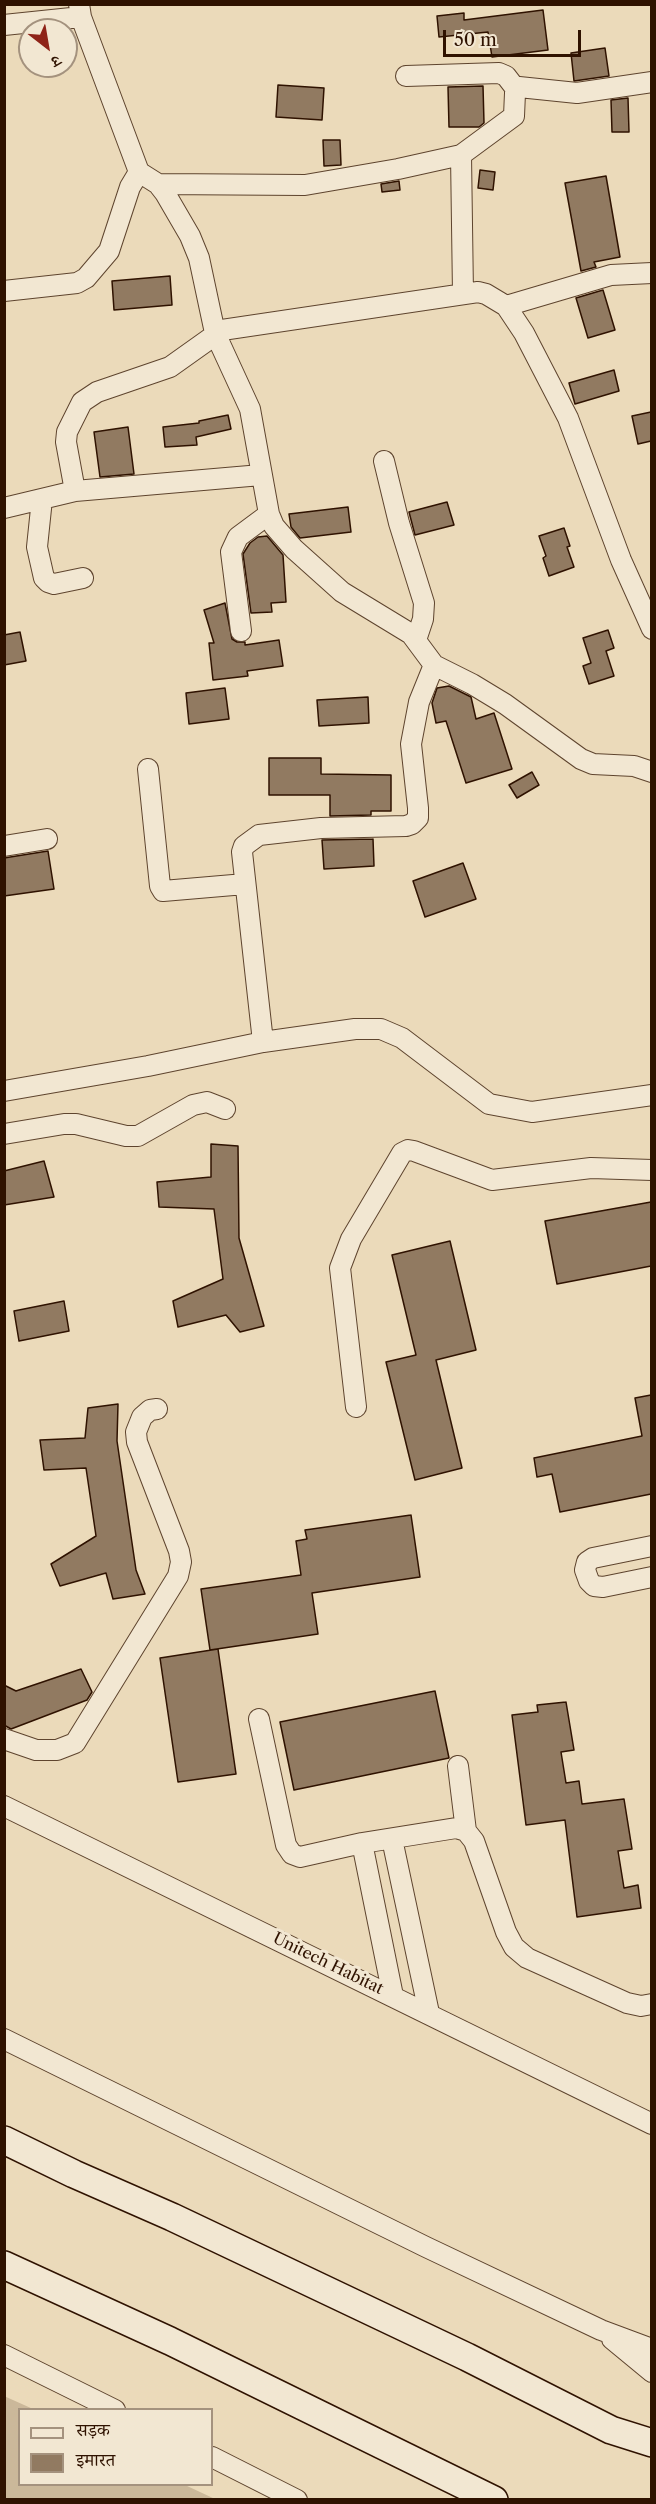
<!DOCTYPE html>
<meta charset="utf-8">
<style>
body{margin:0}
#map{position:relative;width:656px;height:2504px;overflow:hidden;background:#ebdaba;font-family:"Libre Caslon Text","Noto Serif Devanagari",serif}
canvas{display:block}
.frame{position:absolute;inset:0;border:6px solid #2f1200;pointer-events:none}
.legend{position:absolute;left:18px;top:2408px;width:195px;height:78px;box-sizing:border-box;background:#f2e7d2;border:2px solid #a4927e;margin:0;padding:8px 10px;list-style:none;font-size:18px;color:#2f1200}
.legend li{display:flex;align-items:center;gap:12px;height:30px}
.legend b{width:30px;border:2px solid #a4927e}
.north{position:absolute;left:18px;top:18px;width:60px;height:60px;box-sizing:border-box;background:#f2e7d2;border:2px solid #a4927e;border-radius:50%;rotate:149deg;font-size:16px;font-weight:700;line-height:24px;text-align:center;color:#2f1200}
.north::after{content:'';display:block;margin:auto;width:21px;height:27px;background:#8f2418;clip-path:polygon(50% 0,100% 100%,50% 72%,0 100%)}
.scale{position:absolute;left:443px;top:30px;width:138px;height:27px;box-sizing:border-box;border:3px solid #2f1200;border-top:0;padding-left:8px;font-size:18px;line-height:21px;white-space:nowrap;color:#2f1200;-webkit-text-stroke:4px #f2e7d2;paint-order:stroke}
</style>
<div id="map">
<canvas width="656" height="2504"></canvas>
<div class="frame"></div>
<ul class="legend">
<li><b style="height:8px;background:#f2e7d2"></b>सड़क</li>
<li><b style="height:16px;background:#917a61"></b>इमारत</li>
</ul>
<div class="north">उ</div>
<div class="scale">50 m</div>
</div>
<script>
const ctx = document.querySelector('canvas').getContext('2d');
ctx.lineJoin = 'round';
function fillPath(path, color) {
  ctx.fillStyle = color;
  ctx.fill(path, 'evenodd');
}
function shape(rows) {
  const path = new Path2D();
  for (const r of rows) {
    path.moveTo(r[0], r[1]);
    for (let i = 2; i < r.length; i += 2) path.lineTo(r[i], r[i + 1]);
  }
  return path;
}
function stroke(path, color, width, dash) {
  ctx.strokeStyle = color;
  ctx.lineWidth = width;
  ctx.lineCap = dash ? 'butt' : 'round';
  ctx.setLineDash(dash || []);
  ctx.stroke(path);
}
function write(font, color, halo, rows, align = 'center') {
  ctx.font = font + ' "Libre Caslon Text",serif';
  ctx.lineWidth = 6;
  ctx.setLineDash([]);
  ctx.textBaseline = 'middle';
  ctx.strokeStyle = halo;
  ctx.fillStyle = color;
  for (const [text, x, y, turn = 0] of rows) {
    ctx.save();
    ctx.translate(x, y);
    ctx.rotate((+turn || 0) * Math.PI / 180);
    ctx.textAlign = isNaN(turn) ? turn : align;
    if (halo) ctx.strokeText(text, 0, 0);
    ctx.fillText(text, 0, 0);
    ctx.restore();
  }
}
fillPath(shape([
 [4,2396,33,2409,20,2410,20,2484,185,2485,215,2499,5,2499]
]), '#cbb89a');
const building = shape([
 [543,10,548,50,492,57,488,32,439,37,437,16,464,13,464,20,543,10],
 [605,48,609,76,574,81,571,53,605,48],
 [278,85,324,88,322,120,276,117,278,85],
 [483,86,484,123,479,127,449,127,448,87,483,86],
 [628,98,629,132,612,132,611,100,628,98],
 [323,140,340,140,341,165,324,166,323,140],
 [480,170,495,172,493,190,478,188,480,170],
 [606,176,620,257,594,262,596,267,581,271,565,183,606,176],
 [399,181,400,190,382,192,381,184,399,181],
 [170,276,172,305,114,310,112,281,170,276],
 [603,290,615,330,588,338,576,298,603,290],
 [614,370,619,391,575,404,569,383,614,370],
 [651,412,651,441,638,444,632,416,651,412],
 [228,415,231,429,196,437,197,445,165,447,163,427,199,423,199,421,228,415],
 [128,427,134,474,100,477,94,432,128,427],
 [447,502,454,525,415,535,409,512,447,502],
 [348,507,351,532,300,538,291,527,289,514,348,507],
 [564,528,570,546,567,547,574,567,549,576,543,558,546,556,539,536,564,528],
 [267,536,283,555,286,602,271,603,272,612,251,613,243,554,250,543,258,537,267,536],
 [225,603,232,639,237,642,245,642,245,645,279,640,283,666,247,671,248,676,213,680,209,643,214,643,204,610,225,603],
 [608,630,614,648,606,651,614,676,589,684,583,666,591,663,583,638,608,630],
 [20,632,26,661,4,665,4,635,20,632],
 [449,686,471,697,476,719,494,713,512,769,466,783,446,721,436,723,432,703,437,688,449,686],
 [225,688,229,719,189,724,186,693,225,688],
 [368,697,369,723,319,726,317,700,368,697],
 [269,758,321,758,321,774,391,775,391,811,371,811,371,815,330,816,330,795,269,795,269,758],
 [532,772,539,785,517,798,509,785,532,772],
 [373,839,374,866,324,869,322,840,373,839],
 [48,851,54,889,4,896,4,858,48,851],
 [463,863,476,899,425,917,413,881,463,863],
 [211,1144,238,1146,239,1238,264,1326,240,1332,226,1315,178,1327,173,1301,223,1279,214,1209,159,1207,157,1182,211,1177,211,1144],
 [44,1161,54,1197,4,1205,4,1171,44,1161],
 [651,1202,651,1266,557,1284,545,1221,651,1202],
 [450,1241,476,1350,436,1360,462,1468,415,1480,386,1362,416,1355,392,1255,450,1241],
 [64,1301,69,1331,19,1341,14,1311,64,1301],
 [651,1395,651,1494,560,1512,552,1474,537,1477,534,1458,642,1436,635,1398,651,1395],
 [118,1404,117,1441,136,1570,145,1594,113,1599,106,1573,60,1586,51,1564,96,1536,86,1468,44,1470,40,1440,85,1438,88,1408,118,1404],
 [411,1515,420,1577,312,1593,318,1634,210,1650,201,1589,301,1575,296,1541,307,1539,305,1530,411,1515],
 [218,1649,236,1774,178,1782,160,1658,218,1649],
 [81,1669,92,1692,87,1700,11,1729,4,1725,4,1685,16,1691,81,1669],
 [435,1691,449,1758,294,1790,280,1722,435,1691],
 [566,1702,574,1750,561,1752,566,1783,579,1781,582,1804,624,1799,632,1849,618,1851,624,1888,638,1885,641,1908,577,1917,565,1820,526,1825,512,1715,538,1712,537,1705,566,1702]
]);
fillPath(building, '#917a61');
stroke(building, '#2f1200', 1.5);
const street = shape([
 [79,4,81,17,139,172,158,184,165,193,190,236,199,258,215,333,250,409,269,514,274,526,294,549,342,592,411,634,434,665,472,684,505,704,581,759,593,764,634,766,652,772],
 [4,25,81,17],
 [406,76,499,73,506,76,516,89],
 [461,155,463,294],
 [158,184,305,185,398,169,461,155,514,116,515,93,519,87,577,93,652,82],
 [4,291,77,283,86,278,109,251,130,187,139,172],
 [506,306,611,275,652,273],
 [384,461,399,523,424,603,423,619,416,640],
 [75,491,66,442,67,432,82,402,97,392,170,367,222,330,478,292,486,294,506,306,524,333,568,418,621,560,652,629],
 [42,499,37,547,44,578,48,582,54,584,83,578],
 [4,508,75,491,261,475],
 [241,631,231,552,238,537,269,514],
 [148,769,160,886,163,891,245,884],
 [4,846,47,839],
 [263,1042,242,852,244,846,259,835,321,828,406,826,412,824,418,818,418,808,411,744,419,702,434,665],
 [4,1091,148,1066,263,1042,355,1029,381,1029,402,1038,489,1104,532,1112,652,1095],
 [4,1134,64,1124,76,1124,126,1136,138,1136,193,1105,207,1102,225,1109],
 [356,1407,340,1268,351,1239,402,1153,408,1150,414,1151,492,1180,591,1168,652,1170],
 [652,1546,593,1558,587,1562,585,1570,589,1581,594,1586,603,1587,652,1577],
 [259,1719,286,1845,292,1854,300,1857,362,1843,456,1828,466,1831,474,1841,506,1932,514,1947,527,1958,627,2003,641,2006,652,2004],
 [4,1739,36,1750,57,1750,75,1743,178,1576,181,1562,179,1551,137,1442,136,1432,142,1417,150,1410,157,1409],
 [458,1766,466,1831],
 [4,1806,652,2124],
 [392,1839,429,2013],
 [362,1843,393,1996],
 [4,2039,426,2247,601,2330,652,2349],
 [612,2339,652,2372],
 [4,2355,115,2410],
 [212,2457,297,2500]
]);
const secondary = shape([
 [4,2140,74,2174,172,2217,467,2357,611,2430,652,2443],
 [4,2265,170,2341,494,2500]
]);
stroke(street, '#5e442e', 22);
stroke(secondary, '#2f1200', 30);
stroke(street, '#f2e7d2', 20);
stroke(secondary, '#f2e7d2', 27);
write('16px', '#2f1200', '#f2e7d2', [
 ["Unitech Habitat",328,1964,26]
]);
</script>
